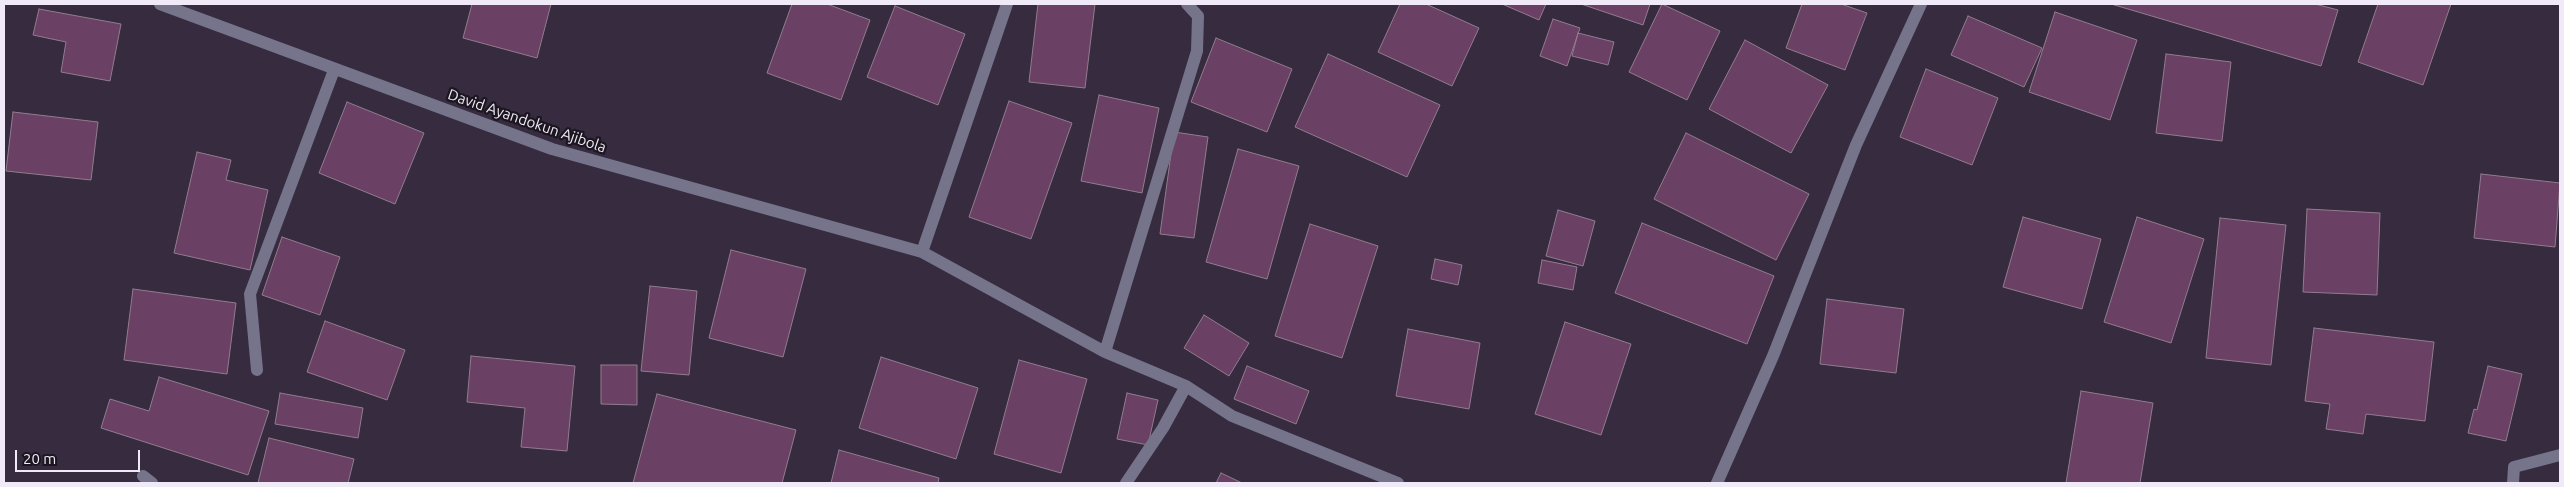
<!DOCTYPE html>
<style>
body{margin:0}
#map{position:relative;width:2564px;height:487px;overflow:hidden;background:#362b3f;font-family:Ubuntu,sans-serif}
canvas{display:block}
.frame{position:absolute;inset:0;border:5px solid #f0e9f7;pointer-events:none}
.scale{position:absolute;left:15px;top:450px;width:125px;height:22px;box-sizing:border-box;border:2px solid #f0e9f7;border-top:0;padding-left:6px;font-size:15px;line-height:18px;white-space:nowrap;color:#f0e9f7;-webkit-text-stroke:4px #1b161f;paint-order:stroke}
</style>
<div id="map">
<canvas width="2564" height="487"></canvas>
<div class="frame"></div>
<div class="scale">20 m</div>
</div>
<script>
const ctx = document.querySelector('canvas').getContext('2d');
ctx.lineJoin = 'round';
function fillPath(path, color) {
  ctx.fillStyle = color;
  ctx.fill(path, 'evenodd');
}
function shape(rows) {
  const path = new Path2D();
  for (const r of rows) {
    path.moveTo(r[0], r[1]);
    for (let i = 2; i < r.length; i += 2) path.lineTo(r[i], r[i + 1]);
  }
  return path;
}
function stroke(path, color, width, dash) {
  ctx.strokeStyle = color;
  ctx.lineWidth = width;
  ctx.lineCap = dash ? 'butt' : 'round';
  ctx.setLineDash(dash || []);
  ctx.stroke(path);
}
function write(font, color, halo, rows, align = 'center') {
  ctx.font = font + ' Ubuntu,sans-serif';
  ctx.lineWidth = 4.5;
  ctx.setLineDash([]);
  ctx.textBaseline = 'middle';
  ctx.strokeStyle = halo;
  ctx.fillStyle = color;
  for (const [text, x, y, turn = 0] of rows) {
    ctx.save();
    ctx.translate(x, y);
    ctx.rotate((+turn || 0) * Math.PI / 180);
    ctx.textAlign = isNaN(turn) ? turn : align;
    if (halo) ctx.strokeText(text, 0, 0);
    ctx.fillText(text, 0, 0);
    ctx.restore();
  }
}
const building = shape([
 [472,4,551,4,537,58,463,38,472,4],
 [792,4,827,4,870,20,841,100,767,73,792,4],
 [1038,4,1095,4,1085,88,1029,82,1038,4],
 [1400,4,1426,4,1479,28,1452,86,1378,52,1400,4],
 [1502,4,1546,4,1539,20,1502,4],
 [1581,4,1650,4,1643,25,1581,4],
 [1662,4,1720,31,1687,100,1629,72,1662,4],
 [1802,4,1841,4,1867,13,1845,70,1786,48,1802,4],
 [2111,4,2315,4,2338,10,2321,66,2111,4],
 [2378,4,2451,4,2423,85,2358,62,2378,4],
 [895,6,965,34,938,105,867,77,895,6],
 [39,9,121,24,110,81,61,72,66,42,33,35,39,9],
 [2055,12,2137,40,2110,120,2029,92,2055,12],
 [1968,16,2042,48,2024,87,1951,55,1968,16],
 [1553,19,1580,28,1567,66,1540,56,1553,19],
 [1578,33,1614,42,1608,65,1572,56,1578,33],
 [1216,38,1292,69,1267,132,1191,102,1216,38],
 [1745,40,1828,85,1791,153,1709,109,1745,40],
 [1328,54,1440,105,1407,177,1295,127,1328,54],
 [2166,54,2231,62,2222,141,2156,133,2166,54],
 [1926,69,1998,98,1972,165,1900,137,1926,69],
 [1099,95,1159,108,1142,193,1081,181,1099,95],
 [1009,101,1072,123,1031,239,969,217,1009,101],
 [347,102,424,133,395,204,319,173,347,102],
 [13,112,98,122,91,180,6,171,13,112],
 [1174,132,1208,137,1194,238,1160,234,1174,132],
 [1686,133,1809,194,1776,260,1654,199,1686,133],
 [1238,149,1299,166,1267,279,1206,262,1238,149],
 [197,152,231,160,226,180,268,190,250,270,174,253,197,152],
 [2481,174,2560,183,2555,247,2474,238,2481,174],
 [2307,209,2380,213,2377,295,2303,292,2307,209],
 [1558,210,1595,221,1583,266,1546,256,1558,210],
 [2023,217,2101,239,2082,309,2003,287,2023,217],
 [2137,217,2204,239,2171,343,2104,322,2137,217],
 [2220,218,2286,225,2271,365,2206,358,2220,218],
 [1642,223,1774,276,1747,344,1615,293,1642,223],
 [1310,224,1378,246,1342,358,1275,336,1310,224],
 [282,237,340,257,320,315,262,295,282,237],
 [731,250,806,269,783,357,709,338,731,250],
 [1435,259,1462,265,1458,285,1431,279,1435,259],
 [1542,260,1577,267,1573,290,1538,283,1542,260],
 [650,286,697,291,689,375,641,371,650,286],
 [133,289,236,303,227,374,124,360,133,289],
 [1827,299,1904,309,1896,373,1820,364,1827,299],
 [1204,315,1249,343,1229,376,1184,348,1204,315],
 [325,321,405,350,387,400,307,372,325,321],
 [1565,322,1631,344,1601,435,1535,414,1565,322],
 [2314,328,2434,342,2425,421,2366,414,2363,434,2326,429,2330,404,2305,401,2314,328],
 [1408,329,1480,343,1469,409,1396,396,1408,329],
 [471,356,575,366,567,451,521,447,525,408,467,402,471,356],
 [881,357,978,388,956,459,859,428,881,357],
 [1019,360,1087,379,1061,473,994,454,1019,360],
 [601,365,637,365,637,405,601,404,601,365],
 [1247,366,1309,391,1296,424,1234,399,1247,366],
 [2488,366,2522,374,2506,441,2468,433,2474,409,2477,410,2488,366],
 [159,377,269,411,248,475,101,428,110,399,149,411,159,377],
 [2081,391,2153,403,2140,483,2066,483,2081,391],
 [280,393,363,408,358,438,275,424,280,393],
 [1127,393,1158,400,1148,445,1117,439,1127,393],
 [657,394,796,430,782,483,633,483,657,394],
 [269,438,354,459,348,483,258,483,269,438],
 [839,450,939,478,938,483,831,483,839,450],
 [1221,473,1242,483,1216,483,1221,473]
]);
fillPath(building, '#6a4065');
stroke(building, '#927c8e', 1);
stroke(shape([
 [160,4,552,149,922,252,1105,352,1186,386],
 [922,252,1007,4],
 [1105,352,1197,51,1198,16,1187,4],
 [257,370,250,294,334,70],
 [143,476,152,483],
 [1126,483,1163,428,1186,386,1232,416,1398,483],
 [1717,483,1773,356,1856,145,1921,4],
 [2513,483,2514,467,2560,455]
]), '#75748b', 12);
write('15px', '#f0e9f7', '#1b161f', [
 ["David Ayandokun Ajibola",527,121,19]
]);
</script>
